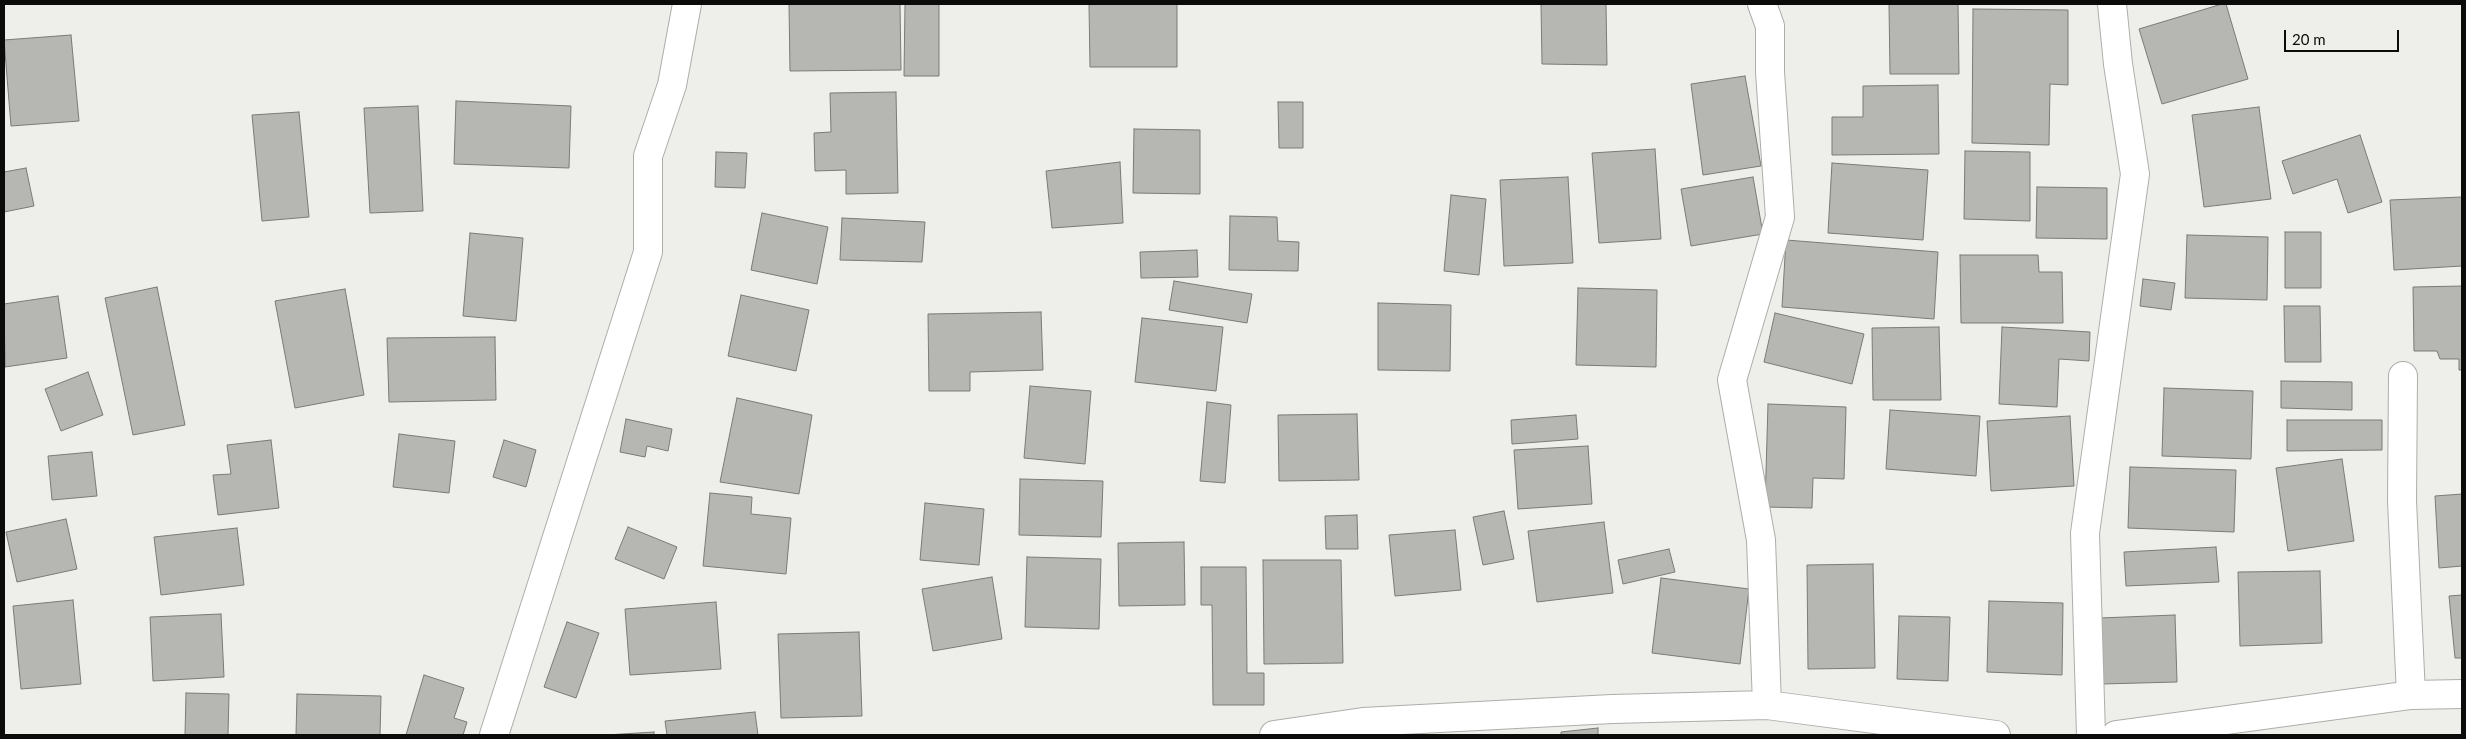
<!DOCTYPE html>
<style>
body{margin:0}
#map{position:relative;width:2466px;height:739px;overflow:hidden;background:#eeeeeb;font-family:Lato,sans-serif}
canvas{display:block}
.frame{position:absolute;inset:0;border:5px solid #0b0b0a;pointer-events:none}
.scale{position:absolute;left:2284px;top:30px;width:115px;height:22px;box-sizing:border-box;border:2px solid #0b0b0a;border-top:0;padding-left:6px;font-size:15px;line-height:18px;white-space:nowrap;color:#0b0b0a;-webkit-text-stroke:4px #eeeeeb;paint-order:stroke}
</style>
<div id="map">
<canvas width="2466" height="739"></canvas>
<div class="frame"></div>
<div class="scale">20 m</div>
</div>
<script>
const ctx = document.querySelector('canvas').getContext('2d');
ctx.lineJoin = 'round';
function fillPath(path, color) {
  ctx.fillStyle = color;
  ctx.fill(path, 'evenodd');
}
function shape(rows) {
  const path = new Path2D();
  for (const r of rows) {
    path.moveTo(r[0], r[1]);
    for (let i = 2; i < r.length; i += 2) path.lineTo(r[i], r[i + 1]);
  }
  return path;
}
function stroke(path, color, width, dash) {
  ctx.strokeStyle = color;
  ctx.lineWidth = width;
  ctx.lineCap = dash ? 'butt' : 'round';
  ctx.setLineDash(dash || []);
  ctx.stroke(path);
}
const building = shape([
 [789,4,900,4,901,70,790,71,789,4],
 [905,4,939,4,939,76,904,76,905,4],
 [1089,4,1177,4,1177,67,1090,67,1089,4],
 [1541,4,1606,4,1607,65,1542,64,1541,4],
 [1889,4,1958,4,1959,74,1890,74,1889,4],
 [2222,4,2226,4,2248,79,2162,104,2139,29,2222,4],
 [1973,9,2068,10,2068,85,2050,84,2049,145,1972,143,1973,9],
 [71,35,79,121,11,126,4,40,71,35],
 [1745,76,1761,166,1703,175,1691,84,1745,76],
 [1938,85,1939,154,1832,155,1832,117,1863,117,1863,86,1938,85],
 [896,92,898,193,846,194,846,170,815,171,814,133,831,132,830,93,896,92],
 [456,101,571,106,569,168,454,164,456,101],
 [1278,102,1303,102,1303,148,1279,148,1278,102],
 [418,106,423,211,370,213,364,108,418,106],
 [2259,107,2271,199,2204,207,2192,115,2259,107],
 [299,112,309,217,262,221,252,115,299,112],
 [1134,129,1200,130,1200,194,1133,193,1134,129],
 [2360,135,2382,202,2348,213,2337,179,2293,194,2282,161,2360,135],
 [1655,149,1661,239,1599,243,1592,153,1655,149],
 [1965,151,2030,152,2030,221,1964,219,1965,151],
 [716,152,747,153,745,188,715,187,716,152],
 [1120,162,1123,223,1052,228,1046,171,1120,162],
 [1832,163,1928,170,1923,240,1828,233,1832,163],
 [26,168,34,206,4,212,4,172,26,168],
 [1568,177,1573,263,1504,266,1500,180,1568,177],
 [1753,177,1763,234,1691,246,1681,189,1753,177],
 [2037,187,2107,188,2107,239,2036,238,2037,187],
 [1451,195,1486,199,1479,275,1444,271,1451,195],
 [2462,197,2462,266,2394,270,2390,200,2462,197],
 [762,213,828,227,817,284,751,270,762,213],
 [1230,216,1277,217,1278,241,1299,242,1298,271,1229,270,1230,216],
 [842,218,925,222,922,262,840,260,842,218],
 [2285,232,2321,232,2321,288,2285,288,2285,232],
 [470,233,523,238,516,321,463,316,470,233],
 [2187,235,2268,237,2267,300,2185,298,2187,235],
 [1786,240,1938,252,1934,319,1782,307,1786,240],
 [1197,250,1198,277,1141,278,1140,252,1197,250],
 [1960,255,2038,255,2039,272,2062,272,2063,323,1961,323,1960,255],
 [2143,279,2175,283,2171,310,2140,306,2143,279],
 [1174,281,1252,294,1247,323,1169,310,1174,281],
 [2462,286,2462,370,2459,370,2459,359,2440,359,2437,351,2414,351,2413,287,2462,286],
 [157,287,185,425,133,435,105,298,157,287],
 [1578,288,1657,290,1656,367,1576,365,1578,288],
 [345,289,364,395,295,408,275,301,345,289],
 [741,295,809,310,796,371,728,356,741,295],
 [58,296,67,358,5,367,4,304,58,296],
 [1378,303,1451,305,1450,371,1378,370,1378,303],
 [2284,306,2320,306,2321,362,2285,362,2284,306],
 [1041,312,1043,370,970,372,970,391,929,391,928,314,1041,312],
 [1775,313,1864,334,1852,384,1764,362,1775,313],
 [1142,318,1223,327,1216,391,1135,382,1142,318],
 [1939,327,1941,400,1873,400,1872,328,1939,327],
 [2002,327,2090,332,2089,361,2059,359,2057,407,1999,404,2002,327],
 [495,337,496,400,389,402,387,338,495,337],
 [88,372,103,415,61,431,45,389,88,372],
 [2281,381,2352,382,2352,410,2281,408,2281,381],
 [1030,386,1091,391,1085,464,1024,458,1030,386],
 [2164,388,2253,391,2251,459,2162,456,2164,388],
 [737,398,812,415,799,494,720,482,737,398],
 [1207,402,1231,405,1225,483,1200,481,1207,402],
 [1768,404,1846,407,1844,479,1813,478,1812,508,1765,507,1768,404],
 [1890,410,1980,416,1976,476,1886,469,1890,410],
 [1357,414,1359,480,1279,481,1278,415,1357,414],
 [1576,415,1578,439,1512,444,1511,420,1576,415],
 [2070,416,2074,486,1991,491,1987,421,2070,416],
 [626,419,672,429,668,451,647,446,645,457,620,452,626,419],
 [2287,420,2382,420,2382,450,2287,451,2287,420],
 [399,434,455,441,449,493,393,487,399,434],
 [271,440,279,508,218,515,213,475,231,474,227,445,271,440],
 [504,440,536,450,526,487,493,477,504,440],
 [1588,446,1592,504,1518,509,1514,450,1588,446],
 [92,452,97,496,52,500,48,456,92,452],
 [2342,459,2354,541,2288,551,2276,468,2342,459],
 [2130,467,2236,470,2234,532,2128,528,2130,467],
 [1020,479,1103,481,1101,537,1019,535,1020,479],
 [710,493,752,497,751,514,791,518,786,574,703,566,710,493],
 [2462,494,2462,566,2439,568,2435,496,2462,494],
 [925,503,984,509,979,565,920,560,925,503],
 [1504,511,1514,559,1483,565,1473,517,1504,511],
 [1357,515,1358,549,1326,549,1325,516,1357,515],
 [66,519,77,569,17,582,6,532,66,519],
 [1604,522,1613,593,1537,602,1528,531,1604,522],
 [628,527,677,547,664,579,615,559,628,527],
 [237,528,244,585,161,595,154,537,237,528],
 [1455,530,1461,590,1395,596,1389,535,1455,530],
 [1184,542,1185,605,1119,606,1118,543,1184,542],
 [2216,547,2219,582,2126,586,2124,552,2216,547],
 [1669,549,1675,572,1623,584,1618,560,1669,549],
 [1027,557,1101,559,1099,629,1025,627,1027,557],
 [1263,560,1341,560,1343,663,1264,664,1263,560],
 [1873,564,1875,668,1808,669,1807,565,1873,564],
 [1201,567,1246,567,1247,673,1264,673,1264,705,1213,705,1212,605,1201,605,1201,567],
 [2320,571,2322,643,2240,646,2238,572,2320,571],
 [992,577,1002,639,933,651,922,589,992,577],
 [1661,578,1749,589,1740,664,1652,653,1661,578],
 [2462,595,2462,658,2455,658,2449,596,2462,595],
 [73,600,81,684,21,689,13,606,73,600],
 [1989,601,2063,603,2062,675,1987,672,1989,601],
 [716,602,721,669,630,675,625,609,716,602],
 [221,614,224,677,153,681,150,617,221,614],
 [2175,615,2177,682,2102,684,2100,618,2175,615],
 [1899,616,1950,617,1948,681,1897,679,1899,616],
 [567,622,599,633,576,698,544,687,567,622],
 [859,632,862,716,781,718,778,634,859,632],
 [424,675,464,688,454,718,467,722,463,735,406,735,424,675],
 [186,693,229,694,228,735,185,735,186,693],
 [297,694,381,696,380,735,296,735,297,694],
 [755,712,758,735,667,735,665,721,755,712],
 [1598,728,1598,735,1561,735,1561,732,1598,728],
 [654,732,654,735,606,735,654,732]
]);
fillPath(building, '#b6b6b3');
stroke(building, '#7a7a77', 1);
const street = shape([
 [1762,4,1770,26,1770,72,1780,217,1732,380,1761,540,1767,705],
 [2403,376,2402,501,2411,695],
 [494,735,648,252,648,156,672,85,687,4],
 [1274,735,1363,722,1612,709,1767,705,1996,735],
 [2091,735,2085,533,2135,174,2118,64,2112,4],
 [2116,735,2411,695,2462,694]
]);
stroke(street, '#aeadaa', 30);
stroke(street, '#fff', 28);
</script>
